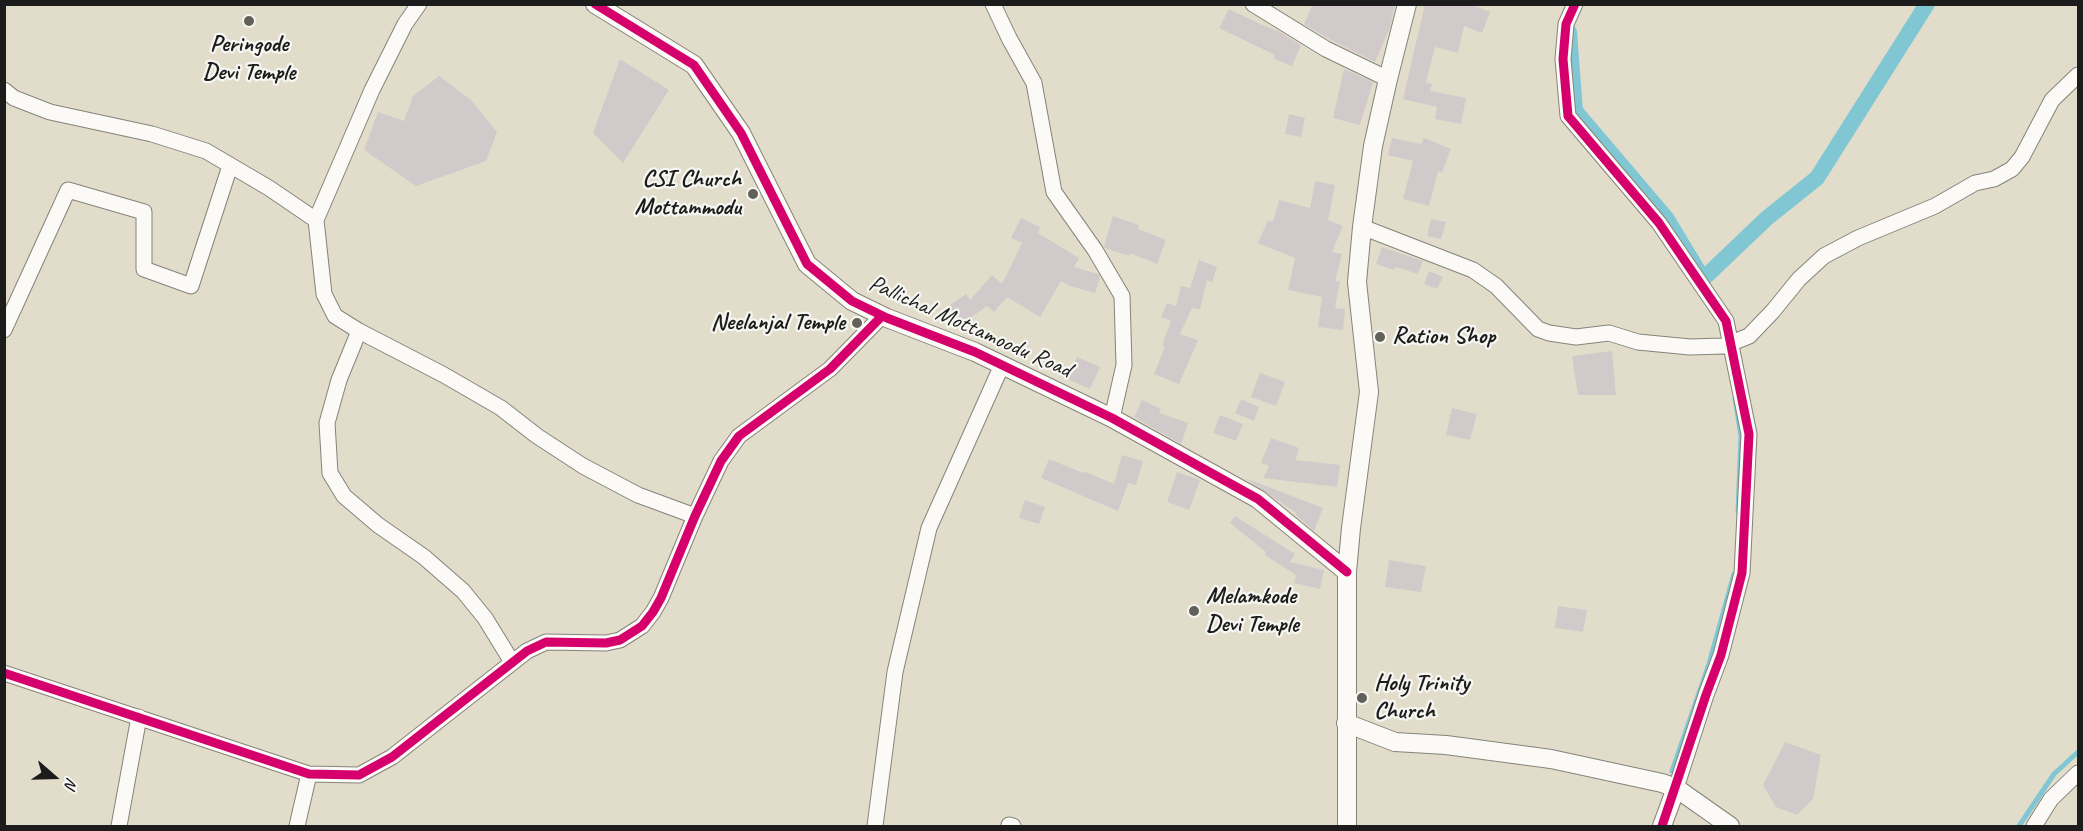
<!DOCTYPE html>
<style>
body{margin:0}
#map{position:relative;width:2083px;height:831px;overflow:hidden;background:#e2ddcb;font-family:Caveat,sans-serif}
canvas{display:block}
.frame{position:absolute;inset:0;border:6px solid #1c1c1c;pointer-events:none}
.north{position:absolute;left:24px;top:747px;width:60px;height:60px;-webkit-text-stroke:4px #f6f6f2;paint-order:stroke;rotate:110deg;font-size:16px;font-weight:700;line-height:24px;text-align:center;color:#1c1c1c}
.north::after{content:'';display:block;margin:auto;width:21px;height:27px;background:#1c1c1c;clip-path:polygon(50% 0,100% 100%,50% 72%,0 100%)}
</style>
<div id="map">
<canvas width="2083" height="831"></canvas>
<div class="frame"></div>
<div class="north">N</div>
</div>
<script>
const ctx = document.querySelector('canvas').getContext('2d');
ctx.lineJoin = 'round';
function shape(rows) {
  const path = new Path2D();
  for (const r of rows) {
    path.moveTo(r[0], r[1]);
    for (let i = 2; i < r.length; i += 2) path.lineTo(r[i], r[i + 1]);
  }
  return path;
}
function stroke(path, color, width, dash) {
  ctx.strokeStyle = color;
  ctx.lineWidth = width;
  ctx.lineCap = dash ? 'butt' : 'round';
  ctx.setLineDash(dash || []);
  ctx.stroke(path);
}
function fillPath(path, color) {
  ctx.fillStyle = color;
  ctx.fill(path, 'evenodd');
}
function write(font, color, halo, rows, align = 'center') {
  ctx.font = font + ' Caveat,sans-serif';
  ctx.lineWidth = 4.5;
  ctx.setLineDash([]);
  ctx.textBaseline = 'middle';
  ctx.strokeStyle = halo;
  ctx.fillStyle = color;
  for (const [text, x, y, turn = 0] of rows) {
    ctx.save();
    ctx.translate(x, y);
    ctx.rotate((+turn || 0) * Math.PI / 180);
    ctx.textAlign = isNaN(turn) ? turn : align;
    if (halo) ctx.strokeText(text, 0, 0);
    ctx.fillText(text, 0, 0);
    ctx.restore();
  }
}
stroke(shape([
 [1735,398,1741,436,1738,511],
 [1672,771,1709,664,1734,574],
 [2019,826,2054,774,2078,752]
]), '#81c7d3', 5);
stroke(shape([
 [1569,32,1575,111,1666,218,1703,279,1767,218,1817,178,1927,4]
]), '#81c7d3', 16);
fillPath(shape([
 [1313,4,1395,4,1390,27,1375,62,1331,40,1304,24],
 [1425,4,1470,4,1490,12,1482,33,1464,26,1458,53,1435,47,1426,82,1432,84,1430,91,1466,98,1461,124,1435,119,1437,107,1403,99],
 [1229,9,1262,25,1278,31,1301,45,1292,66,1274,59,1275,55,1219,28],
 [620,59,669,90,623,163,593,133],
 [1344,69,1373,82,1360,125,1333,118],
 [439,76,471,100,497,132,486,161,416,186,364,150,378,112,404,121,413,96],
 [1289,114,1305,118,1301,137,1285,134],
 [1392,138,1421,144,1424,138,1451,149,1442,173,1438,171,1429,206,1403,199,1413,161,1388,155],
 [1315,181,1335,185,1328,220,1343,226,1332,252,1342,254,1335,281,1340,282,1335,308,1345,309,1343,330,1318,327,1322,297,1288,290,1295,258,1258,243,1268,220,1273,222,1279,200,1310,208],
 [1113,216,1139,225,1138,229,1166,240,1157,264,1130,253,1129,256,1105,248,1104,246],
 [1021,218,1040,227,1038,233,1079,258,1074,267,1098,274,1100,277,1095,293,1070,286,1061,281,1040,317,1007,297,994,312,987,306,960,325,947,307,966,294,970,300,992,275,1002,284,1022,243,1011,238],
 [1431,219,1446,222,1441,239,1427,236],
 [1382,247,1423,261,1418,274,1396,267,1394,270,1376,264],
 [1199,260,1217,267,1212,282,1207,280,1200,309,1192,308,1180,334,1198,340,1179,384,1154,374,1165,347,1162,345,1171,321,1161,317,1167,303,1176,306,1181,286,1190,288],
 [1429,271,1443,277,1437,289,1424,284],
 [1612,351,1616,395,1578,395,1572,356],
 [1077,357,1100,367,1090,389,1067,379],
 [1260,373,1285,382,1276,406,1251,397],
 [1241,399,1259,407,1254,421,1235,413],
 [1142,400,1161,409,1159,413,1188,423,1181,444,1134,417],
 [1452,408,1477,414,1470,440,1446,435],
 [1220,415,1243,424,1236,441,1213,433],
 [1271,438,1299,448,1295,460,1340,465,1337,487,1263,478,1269,466,1261,463],
 [1122,455,1143,461,1136,485,1128,483,1118,511,1041,478,1049,459,1083,473,1083,471,1114,484],
 [1177,472,1200,480,1189,510,1167,502],
 [1245,478,1323,508,1314,531,1296,515,1296,513],
 [1025,500,1045,507,1039,524,1019,518],
 [1235,516,1295,554,1290,562,1324,570,1320,589,1294,583,1296,575,1265,555,1266,552,1230,523],
 [1389,560,1426,566,1421,592,1385,587],
 [1558,606,1587,610,1583,632,1555,628],
 [1785,742,1821,755,1813,799,1797,815,1776,807,1763,785]
]), '#d2caca');
const minor = shape([
 [993,4,1009,38,1034,83,1054,192,1095,250,1122,296,1124,365,1112,418],
 [1253,4,1326,49,1388,79],
 [1575,4,1566,24,1563,59,1568,116,1659,223,1726,321,1749,434,1742,573,1721,655,1706,695,1676,788],
 [4,90,14,98,50,112,152,134,206,151,269,188,316,220,372,90,405,24,419,4],
 [316,220,324,294,335,316,359,331,444,375,501,408,537,436,583,466,638,495,695,516],
 [1362,227,1473,270,1496,286,1538,329,1549,333,1576,337,1609,333,1638,342,1690,347,1724,346,1749,336,1773,311,1799,279,1824,256,1858,238,1935,206,1975,183,1994,179,2012,169,2022,157,2052,100,2078,75],
 [4,330,68,190,144,212,144,269,191,286,230,166],
 [359,331,339,380,327,423,330,473,344,496,378,525,424,557,463,591,485,618,512,662],
 [4,673,309,774,359,775,392,757,527,651,546,642,606,643,620,640,642,626,653,612,661,598,695,516,721,461,739,436,830,369,882,316],
 [119,826,139,717],
 [297,826,309,774],
 [875,826,895,672,929,528,1002,365],
 [1009,826,1009,825,1013,826],
 [2034,826,2051,799,2078,773]
]);
const tertiary = shape([
 [595,4,694,65,741,133,807,264,852,301,887,318,975,352,1112,418,1258,499,1347,572],
 [1346,723,1395,742,1446,745,1551,759,1662,783,1676,788,1730,826],
 [1347,826,1347,572,1351,528,1369,392,1357,282,1362,227,1373,146,1388,79,1407,4],
 [1662,826,1676,788]
]);
stroke(minor, '#85837a', 17);
stroke(tertiary, '#85837a', 20);
stroke(minor, '#fbfaf7', 15);
stroke(tertiary, '#fbfaf7', 18);
stroke(shape([
 [595,4,694,65,741,133,807,264,852,301,887,318,975,352,1112,418,1258,499,1347,572],
 [1575,4,1566,24,1563,59,1568,116,1659,223,1726,321,1749,434,1742,573,1721,655,1706,695,1662,826],
 [4,673,309,774,359,775,392,757,527,651,546,642,606,643,620,640,642,626,653,612,661,598,695,516,721,461,739,436,830,369,882,316]
]), '#d6006c', 9);
for (const [x, y, r, color] of [
 [249,21,6,"#616059"],
 [753,194,6,"#616059"],
 [857,323,6,"#616059"],
 [1380,337,6,"#616059"],
 [1194,611,6,"#616059"],
 [1362,698,6,"#616059"]
]) {
  const dot = new Path2D();
  dot.arc(x, y, r, 0, 2 * Math.PI);
  ctx.fillStyle = color;
  ctx.fill(dot);
  stroke(dot, '#f6f6f2', 2);
}
write('bold 24px', '#1c1c1c', '#f6f6f2', [
 ["Peringode",249,45,"center"],
 ["Devi Temple",249,73,"center"],
 ["CSI Church",741,180,"right"],
 ["Mottammodu",741,208,"right"],
 ["Neelanjal Temple",845,323,"right"],
 ["Ration Shop",1392,337],
 ["Melamkode",1206,597],
 ["Devi Temple",1206,625],
 ["Holy Trinity",1374,684],
 ["Church",1374,712]
], 'left');
write('24px', '#1c1c1c', '#f6f6f2', [
 ["Pallichal Mottamoodu Road",970,327,24]
]);
</script>
